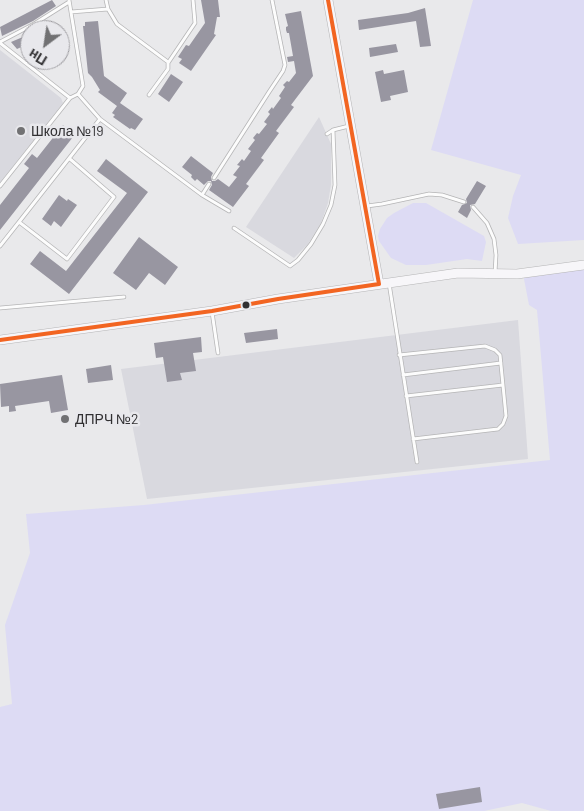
<!DOCTYPE html>
<meta charset="utf-8">
<style>
body{margin:0}
#map{position:relative;width:584px;height:811px;overflow:hidden;background:#e9e9eb;font-family:Barlow,sans-serif}
canvas{display:block}
.north{position:absolute;left:20px;top:20px;width:50px;height:50px;box-sizing:border-box;background:#e8e8ec;border:1px solid #9f9ea2;border-radius:50%;rotate:211deg;font-size:14px;font-weight:700;line-height:20px;text-align:center;color:#313032}
.north::after{content:'';display:block;margin:auto;width:18px;height:22px;background:#717173;clip-path:polygon(50% 0,100% 100%,50% 72%,0 100%)}
</style>
<div id="map">
<canvas width="584" height="811"></canvas>
<div class="north">Пн</div>
</div>
<script>
const ctx = document.querySelector('canvas').getContext('2d');
ctx.lineJoin = 'round';
function fillPath(path, color) {
  ctx.fillStyle = color;
  ctx.fill(path, 'evenodd');
}
function shape(rows) {
  const path = new Path2D();
  for (const r of rows) {
    path.moveTo(r[0], r[1]);
    for (let i = 2; i < r.length; i += 2) path.lineTo(r[i], r[i + 1]);
  }
  return path;
}
function stroke(path, color, width, dash) {
  ctx.strokeStyle = color;
  ctx.lineWidth = width;
  ctx.lineCap = dash ? 'butt' : 'round';
  ctx.setLineDash(dash || []);
  ctx.stroke(path);
}
function write(font, color, halo, rows, align = 'center') {
  ctx.font = font + ' Barlow,sans-serif';
  ctx.lineWidth = 5;
  ctx.setLineDash([]);
  ctx.textBaseline = 'middle';
  ctx.strokeStyle = halo;
  ctx.fillStyle = color;
  for (const [text, x, y, turn = 0] of rows) {
    ctx.save();
    ctx.translate(x, y);
    ctx.rotate((+turn || 0) * Math.PI / 180);
    ctx.textAlign = isNaN(turn) ? turn : align;
    if (halo) ctx.strokeText(text, 0, 0);
    ctx.fillText(text, 0, 0);
    ctx.restore();
  }
}
fillPath(shape([
 [0,50,61,98,63,103,0,183],
 [319,117,331,144,331,185,328,203,321,223,308,244,294,258,246,227],
 [518,320,528,459,147,499,121,369]
]), '#d9d9df');
fillPath(shape([
 [473,0,584,0,584,240,518,244,508,218,513,196,521,175,431,150],
 [413,203,426,203,484,236,486,242,482,261,467,259,426,265,406,265,391,258,379,241,378,236,380,229,387,218,394,213],
 [584,265,584,811,551,811,522,803,484,811,0,811,0,707,12,704,5,625,30,553,26,514,144,505,550,460,537,310,529,305,524,279,526,272]
]), '#dddbf4');
fillPath(shape([
 [52,0,56,6,33,21,2,36,0,27],
 [201,0,218,0,220,17,217,17,214,34,216,35,191,71,179,63,182,59,178,57,186,45,189,46,205,23],
 [425,8,431,46,420,47,416,21,359,30,358,20,408,13],
 [301,11,313,76,291,105,294,107,276,131,279,133,261,158,264,160,246,184,249,186,233,207,209,190,212,185,211,181,208,181,204,185,197,179,195,181,191,177,192,175,182,167,191,156,213,173,211,177,212,181,215,181,218,179,229,187,237,177,233,175,240,166,237,165,242,159,244,161,251,151,248,149,255,140,253,138,257,133,259,134,267,124,264,122,270,114,268,112,272,107,273,109,281,98,279,96,285,87,283,85,287,81,289,82,296,73,294,61,288,62,287,57,293,56,289,33,287,33,286,30,286,27,288,26,285,14],
 [98,21,104,76,127,93,120,103,143,119,135,130,131,128,130,129,113,117,115,115,112,113,117,106,98,92,100,90,92,77,88,73,83,26,85,26,85,22],
 [30,34,30,43,17,49,11,42],
 [396,44,398,52,370,57,369,48],
 [383,70,384,74,404,70,408,92,390,96,391,100,381,102,375,72],
 [171,74,183,82,169,102,158,94],
 [63,125,74,133,72,136,73,137,0,230,0,205,29,168,24,164,32,154,37,158],
 [106,159,148,192,69,294,30,264,40,251,66,271,127,193,97,171],
 [477,181,486,186,475,204,470,205,471,210,467,218,458,212,462,205,467,203,466,199],
 [59,195,67,201,68,199,77,205,61,227,54,221,51,226,42,219],
 [139,237,178,267,165,285,149,273,136,290,113,273],
 [277,329,278,339,246,343,244,333],
 [201,337,202,352,193,353,196,371,180,373,182,380,167,382,163,357,156,358,154,343],
 [111,365,113,380,88,383,86,369],
 [62,375,68,410,51,413,49,401,15,406,16,411,9,412,9,406,1,407,0,384],
 [480,787,482,802,439,809,436,794]
]), '#9896a1');
const service = shape([
 [108,9,117,24,168,62],
 [71,12,108,9,106,0],
 [0,42,34,24,69,2],
 [0,43,70,98,78,94,83,86,69,0],
 [78,94,100,119,202,195,229,211],
 [149,95,168,69,168,63,195,23,193,0],
 [327,134,333,130,349,126],
 [214,178,269,92,283,71,285,65,272,0],
 [0,186,70,98],
 [202,195,209,184],
 [367,206,382,204,429,194,442,195,464,202],
 [473,207,487,223,494,239,496,255,495,273],
 [19,222,100,119],
 [234,228,290,266,298,260,311,244,323,224,331,205,335,185,333,130],
 [0,246,19,222,67,259,114,197,70,159],
 [389,283,417,462],
 [0,308,124,297],
 [212,312,218,353],
 [399,355,485,346,495,350,500,355,506,416,503,424,498,429,413,439],
 [403,375,501,363],
 [406,396,503,385]
]);
const secondary = shape([
 [328,0,379,284],
 [0,340,212,311,278,299,458,273,517,274,584,265]
]);
stroke(service, '#b5b5b6', 4.5);
stroke(secondary, '#b5b5b6', 10);
stroke(service, '#fcfcfc', 3);
stroke(secondary, '#f7f6f9', 9);
stroke(shape([
 [0,340,212,311,278,299,379,284,328,0]
]), '#f26522', 4);
for (const [x, y, r, color] of [
 [21,131,5,"#717173"],
 [246,305,4.5,"#313032"],
 [65,419,5,"#717173"]
]) {
  const dot = new Path2D();
  dot.arc(x, y, r, 0, 2 * Math.PI);
  ctx.fillStyle = color;
  ctx.fill(dot);
  stroke(dot, '#e8e8ec', 2);
}
write('14px', '#313032', '#e8e8ec', [
 ["Школа №19",31,131],
 ["ДПРЧ №2",75,419]
], 'left');
</script>
